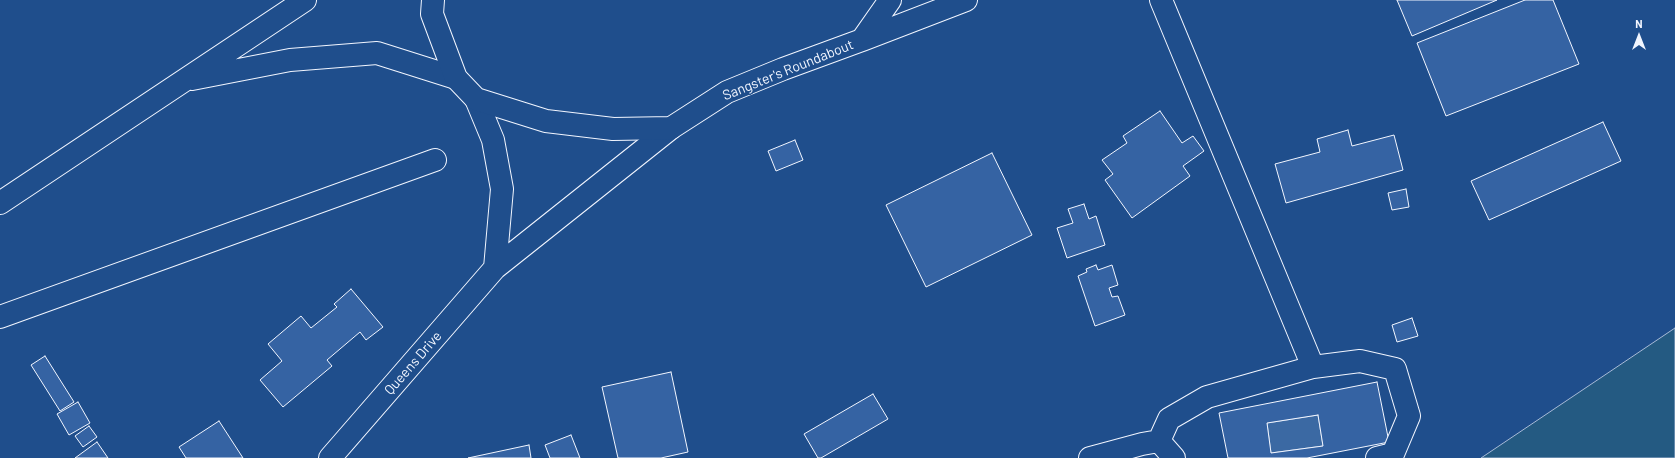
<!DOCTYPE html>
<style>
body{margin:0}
#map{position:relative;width:1675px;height:458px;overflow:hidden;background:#1f4e8c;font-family:Barlow,sans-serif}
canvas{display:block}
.north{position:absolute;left:1619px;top:16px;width:40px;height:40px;-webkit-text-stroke:3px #1f4e8c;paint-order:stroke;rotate:0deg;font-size:11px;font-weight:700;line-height:16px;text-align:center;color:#f2f6ff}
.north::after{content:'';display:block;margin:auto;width:14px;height:18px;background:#f2f6ff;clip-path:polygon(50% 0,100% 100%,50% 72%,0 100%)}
</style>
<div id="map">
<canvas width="1675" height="458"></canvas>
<div class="north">N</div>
</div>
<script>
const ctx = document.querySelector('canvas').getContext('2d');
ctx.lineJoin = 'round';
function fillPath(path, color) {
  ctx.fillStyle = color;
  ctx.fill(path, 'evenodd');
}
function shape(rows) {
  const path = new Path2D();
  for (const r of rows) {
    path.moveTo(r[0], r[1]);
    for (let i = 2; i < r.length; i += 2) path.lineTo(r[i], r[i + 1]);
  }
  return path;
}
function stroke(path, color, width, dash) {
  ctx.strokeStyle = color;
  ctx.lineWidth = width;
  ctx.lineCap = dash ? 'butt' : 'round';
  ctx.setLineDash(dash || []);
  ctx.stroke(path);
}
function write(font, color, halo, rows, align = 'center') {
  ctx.font = font + ' Barlow,sans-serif';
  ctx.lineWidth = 3;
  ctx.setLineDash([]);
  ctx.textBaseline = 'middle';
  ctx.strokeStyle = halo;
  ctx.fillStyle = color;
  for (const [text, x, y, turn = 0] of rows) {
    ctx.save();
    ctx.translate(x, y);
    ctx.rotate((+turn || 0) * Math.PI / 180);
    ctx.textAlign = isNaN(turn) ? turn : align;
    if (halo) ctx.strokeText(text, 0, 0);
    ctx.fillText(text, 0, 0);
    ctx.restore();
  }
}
const green = shape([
 [1675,328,1675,458,1481,458,1675,328]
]);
fillPath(green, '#245a82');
stroke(green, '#a8bbd7', 1);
const water = shape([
 [1318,415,1323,446,1271,453,1267,423,1318,415]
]);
fillPath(water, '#3b69a3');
stroke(water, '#a8bbd7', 1);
const building = shape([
 [1397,0,1497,0,1412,36,1397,0],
 [1525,0,1553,0,1579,64,1446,116,1417,43,1525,0],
 [1160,111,1182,143,1193,136,1204,151,1183,166,1190,176,1132,218,1105,180,1113,174,1102,160,1127,143,1123,136,1160,111],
 [1603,122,1621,161,1489,220,1471,181,1603,122],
 [1348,130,1352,146,1394,135,1403,170,1286,203,1275,164,1320,152,1317,139,1348,130],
 [795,140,803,160,776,171,768,151,795,140],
 [992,153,1032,235,926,287,886,205,992,153],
 [1406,189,1409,207,1392,210,1388,193,1406,189],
 [1084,204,1089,219,1096,216,1105,245,1067,258,1057,228,1073,223,1068,209,1084,204],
 [1096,265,1098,270,1112,265,1118,285,1109,288,1112,297,1118,296,1125,315,1095,326,1078,276,1087,272,1086,269,1096,265],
 [351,289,383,327,366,340,360,332,327,360,332,366,283,407,260,380,282,361,268,344,301,316,311,328,337,307,334,304,351,289],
 [1412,318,1418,336,1397,342,1392,325,1412,318],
 [45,356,74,402,60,411,31,365,45,356],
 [671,372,688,452,661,458,618,458,602,387,671,372],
 [1377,382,1389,442,1307,458,1228,458,1219,413,1377,382],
 [1318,415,1323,446,1271,453,1267,423,1318,415],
 [873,394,888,419,821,458,818,458,804,434,873,394],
 [78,402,90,423,69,435,57,414,78,402],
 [219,421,243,458,186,458,179,447,219,421],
 [89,426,97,437,83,447,75,436,89,426],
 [571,435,580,458,550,458,545,445,571,435],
 [97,442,108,458,75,458,97,442],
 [529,445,531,458,468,458,529,445]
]);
fillPath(building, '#3563a3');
stroke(building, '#f2f6ff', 1);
const street = shape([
 [1161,0,1313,367],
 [0,317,435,160],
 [1090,458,1142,444,1159,441],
 [1174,458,1159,441,1169,419,1207,397,1313,367,1360,361,1395,369,1409,416,1393,454,1377,458]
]);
const secondary = shape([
 [192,79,290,60,377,53,456,78],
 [0,203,305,0]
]);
const primary = shape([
 [476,99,493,140,502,189,495,268],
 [330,458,495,268,671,128]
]);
const highway = shape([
 [433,0,432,14,456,78,476,99,546,121,613,129,671,128,727,92,783,69,862,40,890,0],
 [862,40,966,0]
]);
stroke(street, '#f2f6ff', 24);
stroke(secondary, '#f2f6ff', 24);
stroke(primary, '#f2f6ff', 24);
stroke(highway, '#f2f6ff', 24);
stroke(street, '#1f4e8c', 22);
stroke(secondary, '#1f4e8c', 22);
stroke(primary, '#1f4e8c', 22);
stroke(highway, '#1f4e8c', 22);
write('14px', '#f2f6ff', '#1f4e8c', [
 ["Sangster's Roundabout",788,70,-22],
 ["Queens Drive",413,363,-49]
]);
</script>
